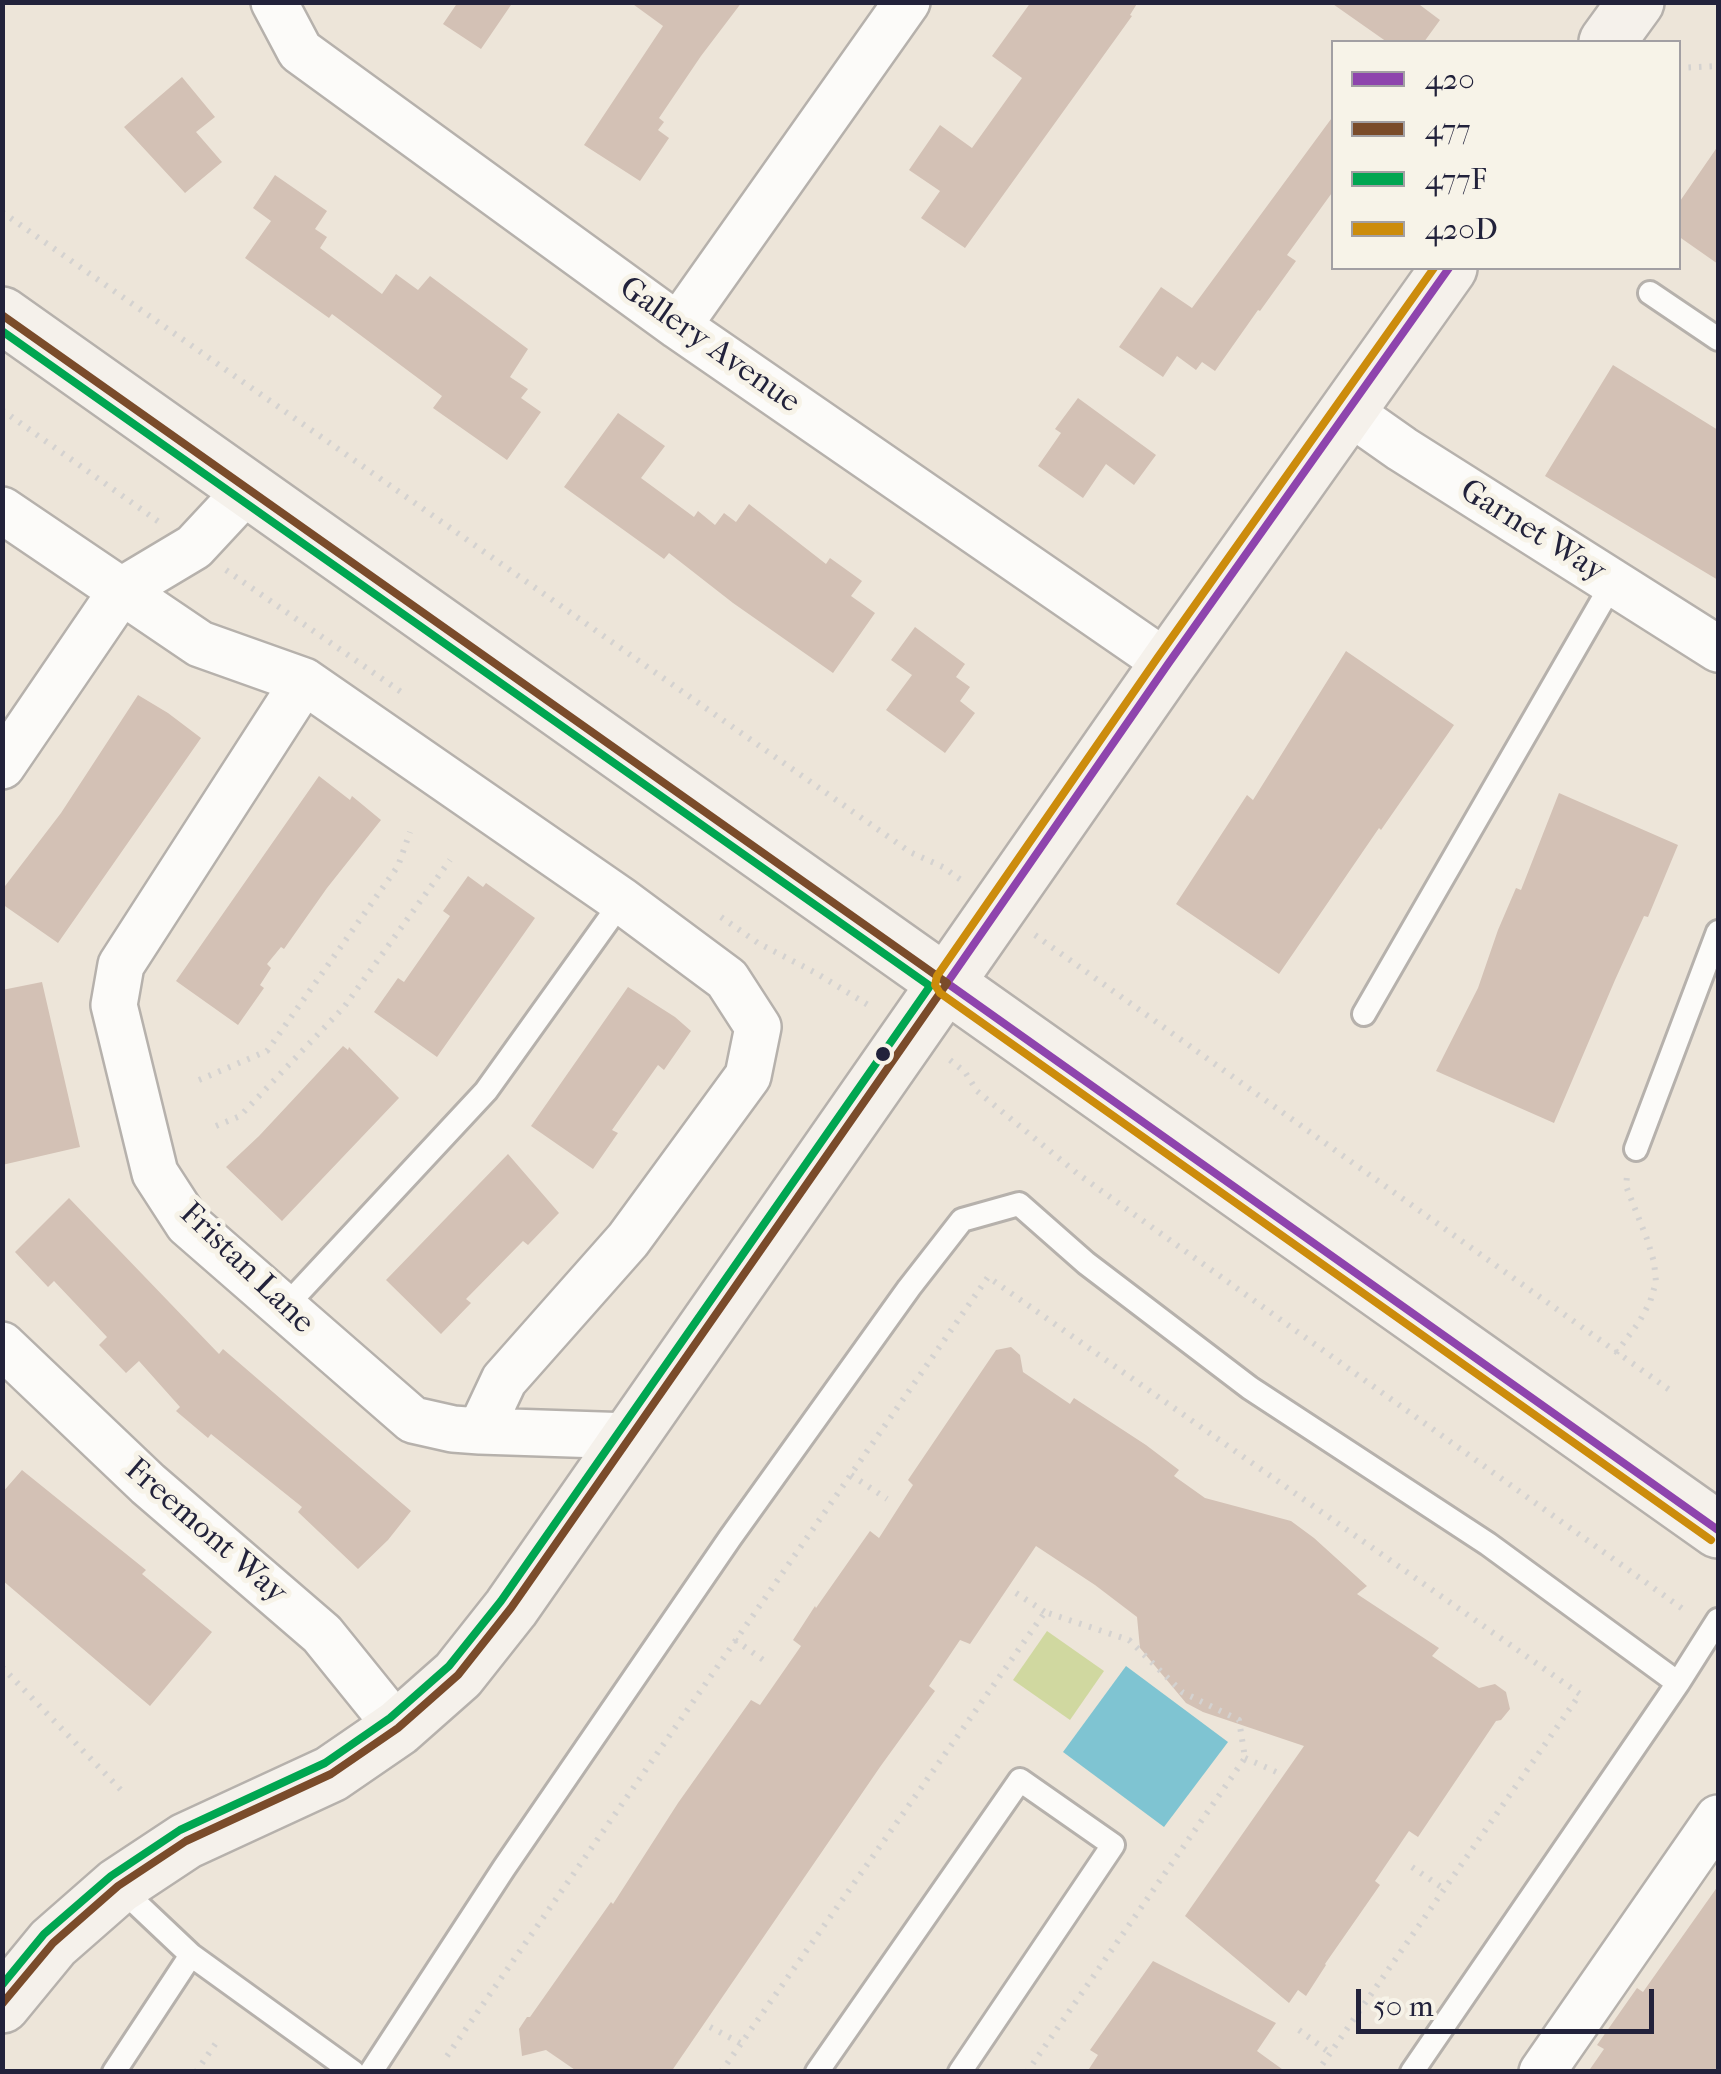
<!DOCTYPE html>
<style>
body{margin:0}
#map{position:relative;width:1721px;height:2074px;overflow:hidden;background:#ede5d9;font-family:"IM FELL French Canon",serif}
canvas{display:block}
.frame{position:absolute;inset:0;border:5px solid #22223b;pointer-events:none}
.legend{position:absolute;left:1331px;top:40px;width:350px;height:230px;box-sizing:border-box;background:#f7f3e8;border:2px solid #a29fa3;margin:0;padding:12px 18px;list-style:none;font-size:30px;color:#22223b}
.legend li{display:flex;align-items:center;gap:20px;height:50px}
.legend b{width:50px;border:2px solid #a29fa3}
.scale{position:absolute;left:1356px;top:1989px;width:298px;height:45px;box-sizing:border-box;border:5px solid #22223b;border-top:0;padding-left:12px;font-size:30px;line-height:35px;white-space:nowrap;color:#22223b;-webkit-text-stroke:8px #f7f3e8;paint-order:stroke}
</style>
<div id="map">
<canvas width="1721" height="2074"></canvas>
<div class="frame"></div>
<ul class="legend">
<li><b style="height:12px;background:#8e44ad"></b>420</li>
<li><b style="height:12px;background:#7a4b2a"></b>477</li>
<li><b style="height:12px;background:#00a651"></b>477F</li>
<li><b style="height:12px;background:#cc8c0c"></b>420D</li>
</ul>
<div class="scale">50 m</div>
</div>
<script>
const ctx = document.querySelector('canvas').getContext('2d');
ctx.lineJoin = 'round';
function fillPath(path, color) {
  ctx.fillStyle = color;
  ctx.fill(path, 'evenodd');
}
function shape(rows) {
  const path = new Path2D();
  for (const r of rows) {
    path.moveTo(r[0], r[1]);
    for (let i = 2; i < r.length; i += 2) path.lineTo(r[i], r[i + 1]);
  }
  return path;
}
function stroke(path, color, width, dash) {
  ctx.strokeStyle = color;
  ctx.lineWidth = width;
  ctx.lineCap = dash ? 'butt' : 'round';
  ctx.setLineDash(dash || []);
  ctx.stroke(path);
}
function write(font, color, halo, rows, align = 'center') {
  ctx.font = font + ' "IM FELL French Canon",serif';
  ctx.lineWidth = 10;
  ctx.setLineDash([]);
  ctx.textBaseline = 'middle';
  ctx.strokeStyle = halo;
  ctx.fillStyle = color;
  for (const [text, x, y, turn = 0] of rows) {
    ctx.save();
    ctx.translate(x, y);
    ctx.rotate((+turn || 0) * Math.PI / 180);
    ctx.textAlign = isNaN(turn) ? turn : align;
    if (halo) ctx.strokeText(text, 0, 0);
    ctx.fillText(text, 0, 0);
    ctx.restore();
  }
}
fillPath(shape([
 [1047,1631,1104,1671,1070,1720,1013,1680]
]), '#d0d8a0');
fillPath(shape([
 [1126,1666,1228,1742,1164,1827,1063,1752]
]), '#7fc4d2');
fillPath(shape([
 [458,2,513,2,481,49,443,24],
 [630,2,742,2,701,56,659,118,664,122,658,130,669,138,640,181,584,145,663,26],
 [1031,2,1138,2,1130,15,1132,16,965,248,921,218,940,191,909,170,940,125,972,148,1022,78,992,56],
 [1330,2,1416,2,1440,20,1424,42,1387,42],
 [182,77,215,117,196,132,222,162,185,193,124,127],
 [1334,115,1334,190,1287,255,1296,261,1260,311,1258,310,1215,371,1202,362,1196,370,1177,356,1163,377,1119,347,1161,287,1192,308],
 [1718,146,1718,264,1678,236,1678,204],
 [275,175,327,211,315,229,327,237,320,248,382,294,396,274,418,290,430,276,528,349,510,377,528,389,521,398,541,412,507,460,433,408,442,396,332,314,329,318,245,258,271,221,253,208],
 [1613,365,1718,430,1718,580,1545,476],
 [1078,398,1156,455,1134,485,1106,464,1083,498,1038,466,1061,433,1055,429],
 [618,413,665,446,641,478,694,517,698,511,715,525,724,513,736,522,749,504,826,564,830,558,862,581,851,596,875,613,833,673,733,603,669,553,664,559,564,487],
 [915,627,965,664,956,677,970,687,960,701,975,713,945,753,886,710,912,675,891,660],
 [1346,651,1454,725,1381,830,1379,828,1279,974,1176,904,1247,795,1253,800],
 [138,695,168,713,201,738,58,943,2,904,2,890,61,813],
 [319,776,350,800,352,796,381,820,327,888,284,949,281,947,267,964,271,968,260,985,264,988,238,1025,176,981],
 [1559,793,1678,845,1648,917,1644,916,1615,980,1554,1123,1436,1071,1478,988,1498,930,1516,888,1521,890],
 [468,876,483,887,486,883,535,918,437,1057,374,1012,398,978,404,982,450,916,443,911],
 [42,982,80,1147,2,1165,2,990],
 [628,987,675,1017,691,1031,664,1070,658,1065,612,1130,618,1133,593,1169,531,1126],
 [343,1046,348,1050,349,1047,399,1098,282,1221,226,1167,259,1136],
 [508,1154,559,1213,528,1245,523,1241,466,1299,471,1303,441,1334,386,1280],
 [69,1198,219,1354,223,1349,411,1511,388,1540,358,1569,298,1512,302,1507,211,1434,208,1438,176,1411,180,1407,139,1361,126,1373,99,1345,107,1337,54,1281,48,1287,15,1252],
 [1011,1347,1020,1355,1023,1372,1070,1404,1074,1398,1146,1445,1179,1470,1174,1476,1205,1498,1291,1521,1314,1538,1367,1586,1357,1594,1439,1648,1432,1656,1479,1688,1495,1684,1506,1692,1510,1709,1501,1720,1496,1721,1418,1837,1409,1831,1375,1881,1380,1885,1325,1964,1326,1965,1306,1996,1298,1990,1289,2003,1185,1916,1304,1746,1203,1712,1186,1703,1140,1648,1137,1617,1095,1585,1036,1546,970,1644,960,1640,929,1686,935,1691,880,1767,671,2072,578,2072,546,2050,522,2056,519,2029,527,2017,530,2017,611,1902,613,1904,678,1803,751,1700,760,1705,801,1646,793,1640,815,1606,816,1608,870,1531,879,1538,913,1485,908,1480,996,1350],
 [22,1470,146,1570,142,1574,212,1632,150,1706,2,1580,2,1493],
 [1718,1886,1718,2072,1588,2072,1604,2049,1597,2045,1637,1988,1643,1992],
 [1153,1961,1276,2023,1257,2051,1286,2072,1087,2072,1098,2055,1090,2050]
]), '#d3c1b5');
const lane = shape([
 [1650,293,1718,339],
 [1364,1014,1612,584],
 [1636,1149,1718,932],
 [284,1308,486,1091,622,901],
 [118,1886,191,1955,353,2072],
 [114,2072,191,1955],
 [371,2072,504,1868,730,1538,909,1288,962,1220,1019,1204,1086,1263,1250,1388,1488,1544,1678,1683,1718,1620],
 [817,2072,1020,1780,1113,1845,960,2072],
 [1412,2072,1678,1683]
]);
const street = shape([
 [274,2,300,51,678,326,1168,664],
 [678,326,907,2],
 [1348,411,1402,449,1718,649],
 [2,510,200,644,304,681,622,901,727,979,758,1027,748,1076,628,1240,504,1380,480,1431],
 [304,681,121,965,114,1005,155,1173,188,1224,413,1420,453,1429,480,1431,631,1436],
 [2,766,122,590,194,547,248,489],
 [2,1345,148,1484,322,1634,398,1728],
 [1542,2072,1718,1818]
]);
const secondary = shape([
 [1607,42,1636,2],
 [2,315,1718,1530],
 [2,2005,53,1943,118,1886,186,1841,331,1774,398,1728,458,1675,511,1608,1168,664,1449,268]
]);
stroke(lane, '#b6b1ac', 28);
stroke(street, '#b6b1ac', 50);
stroke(secondary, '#b6b1ac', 60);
stroke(shape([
 [1678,68,1718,66],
 [2,212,910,852,943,867,961,880],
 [2,410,159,522],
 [226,570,404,694],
 [721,917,758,943,816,973,873,1008],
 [1035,935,1671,1391],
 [950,1060,965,1072,977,1091,1078,1174,1687,1612],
 [199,1080,267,1051,398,866,410,832],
 [216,1126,240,1116,344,1007,450,860],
 [1616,1353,1639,1322,1650,1302,1656,1282,1654,1262,1647,1239,1626,1186,1627,1176],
 [851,1475,887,1499],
 [1016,1593,1045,1612],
 [735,1640,769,1664],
 [2,1667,121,1790],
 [1245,1758,1283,1775],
 [1412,1867,1444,1889],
 [710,2027,740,2043],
 [1299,2030,1330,2053],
 [447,2056,988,1277,1580,1694,1317,2072],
 [196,2072,216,2043],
 [721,2072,1045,1612,1129,1640,1182,1692,1239,1720,1245,1758,1027,2072]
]), '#d4d2d0', 6, [2.5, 8]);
stroke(lane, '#fcfbf9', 22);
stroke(street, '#fcfbf9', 45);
stroke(secondary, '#f5f1eb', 55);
stroke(shape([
 [947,983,1718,1530],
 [947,983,1168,664,1449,268]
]), '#8e44ad', 8);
stroke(shape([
 [2,315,947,983,511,1608,458,1675,398,1728,331,1774,186,1841,118,1886,53,1943,2,2004]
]), '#7a4b2a', 8);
stroke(shape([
 [2,331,930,986,501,1601,449,1666,390,1718,325,1763,180,1830,111,1876,44,1934,2,1985]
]), '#00a651', 8);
stroke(shape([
 [1434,268,1158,657,937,976,935,985,940,993,1711,1540]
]), '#cc8c0c', 8);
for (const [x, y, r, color] of [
 [883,1054,9,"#22223b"]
]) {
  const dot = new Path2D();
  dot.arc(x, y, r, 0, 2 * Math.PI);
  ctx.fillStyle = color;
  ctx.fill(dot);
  stroke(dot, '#f7f3e8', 4);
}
write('32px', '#22223b', '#f7f3e8', [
 ["Gallery Avenue",709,346,35],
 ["Garnet Way",1532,532,32],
 ["Fristan Lane",246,1269,44],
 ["Freemont Way",205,1532,41]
]);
</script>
